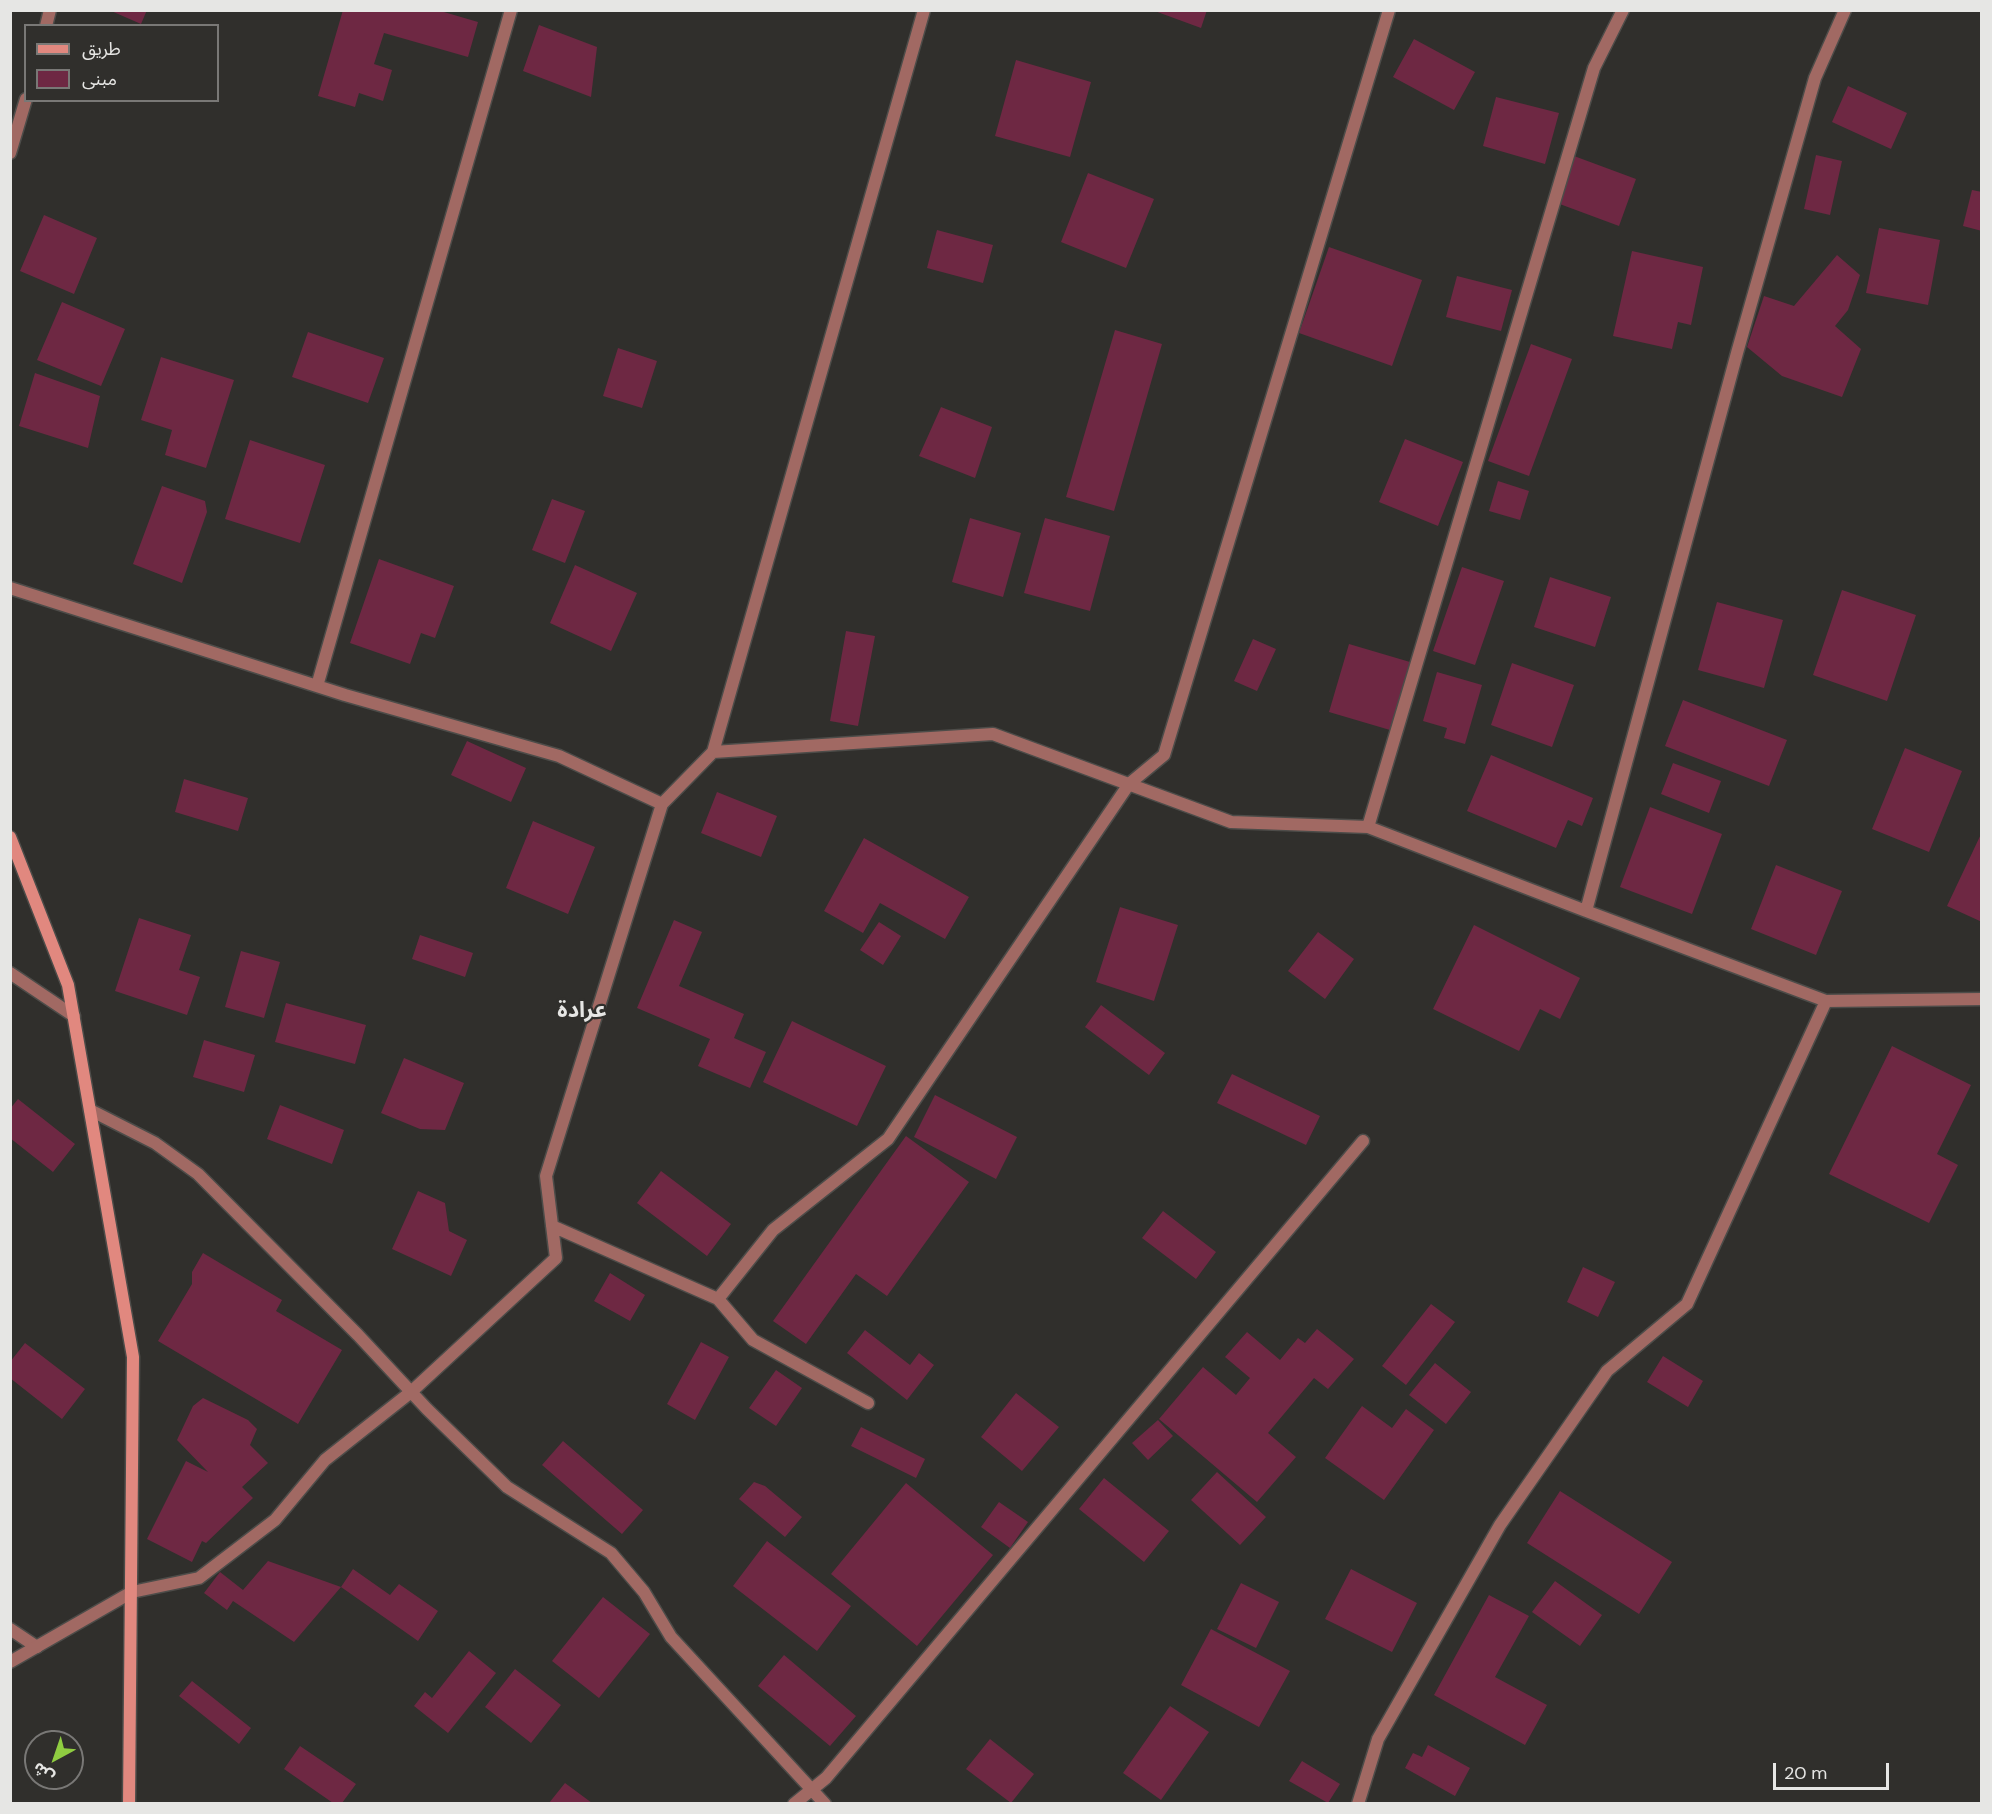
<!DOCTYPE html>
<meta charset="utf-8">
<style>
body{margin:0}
#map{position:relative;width:1992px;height:1814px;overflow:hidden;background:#302f2c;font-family:"DM Sans","Noto Sans Arabic",sans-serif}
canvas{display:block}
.frame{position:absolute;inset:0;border:12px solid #e6e6e4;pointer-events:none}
.legend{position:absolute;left:24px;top:24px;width:195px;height:78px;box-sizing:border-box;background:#302f2c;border:2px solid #797876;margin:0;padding:8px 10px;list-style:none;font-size:18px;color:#e6e6e4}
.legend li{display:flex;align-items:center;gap:12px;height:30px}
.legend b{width:30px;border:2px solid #797876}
.north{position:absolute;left:24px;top:1730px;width:60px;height:60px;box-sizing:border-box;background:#302f2c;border:2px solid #797876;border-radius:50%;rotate:220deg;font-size:16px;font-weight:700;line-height:24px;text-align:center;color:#e6e6e4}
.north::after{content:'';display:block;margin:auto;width:21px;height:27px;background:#8fcd41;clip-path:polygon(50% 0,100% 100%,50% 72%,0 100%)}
.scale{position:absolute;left:1773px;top:1763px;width:116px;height:27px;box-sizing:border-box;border:3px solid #e6e6e4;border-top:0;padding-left:8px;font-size:18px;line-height:21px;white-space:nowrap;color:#e6e6e4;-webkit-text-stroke:4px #302f2c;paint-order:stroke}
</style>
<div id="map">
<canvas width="1992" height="1814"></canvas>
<div class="frame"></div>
<ul class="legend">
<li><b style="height:8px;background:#e1887f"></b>طريق</li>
<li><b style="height:16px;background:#6e2843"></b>مبنى</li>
</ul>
<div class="north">ش</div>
<div class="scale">20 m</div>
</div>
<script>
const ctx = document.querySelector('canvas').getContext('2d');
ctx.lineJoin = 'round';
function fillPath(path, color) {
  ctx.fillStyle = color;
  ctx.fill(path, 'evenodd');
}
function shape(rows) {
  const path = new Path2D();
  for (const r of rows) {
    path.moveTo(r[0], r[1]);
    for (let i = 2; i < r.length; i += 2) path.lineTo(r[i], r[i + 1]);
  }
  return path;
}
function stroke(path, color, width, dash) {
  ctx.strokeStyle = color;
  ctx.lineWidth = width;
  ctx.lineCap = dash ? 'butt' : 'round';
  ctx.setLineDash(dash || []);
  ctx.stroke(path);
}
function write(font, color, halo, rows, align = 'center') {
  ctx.font = font + ' "DM Sans","Noto Sans Arabic",sans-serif';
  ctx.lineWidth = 4.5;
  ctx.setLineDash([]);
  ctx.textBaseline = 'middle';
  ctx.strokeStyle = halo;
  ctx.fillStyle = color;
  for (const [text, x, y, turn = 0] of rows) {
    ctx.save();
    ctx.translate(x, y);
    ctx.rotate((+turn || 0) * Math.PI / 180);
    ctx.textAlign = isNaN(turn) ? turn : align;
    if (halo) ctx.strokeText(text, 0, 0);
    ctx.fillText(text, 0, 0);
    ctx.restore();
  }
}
fillPath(shape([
 [109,10,147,10,141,24],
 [343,10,437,10,478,22,468,57,384,33,374,64,392,70,383,101,359,93,355,107,318,96],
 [1152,10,1207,10,1201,28],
 [539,25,597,47,591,97,523,71],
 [1414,39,1475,72,1454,110,1393,77],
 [1016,60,1091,82,1070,157,995,136],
 [1848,86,1907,113,1891,149,1832,122],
 [1496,97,1559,113,1545,164,1483,146],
 [1816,155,1842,161,1830,215,1804,209],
 [1574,156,1636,179,1619,226,1557,203],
 [1088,173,1154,199,1126,268,1061,242],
 [1972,190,1982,192,1982,231,1963,226],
 [44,215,97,238,74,294,20,271],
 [1879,228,1940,240,1928,305,1866,293],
 [937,230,993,245,983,283,927,268],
 [1329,247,1422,280,1392,366,1299,333],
 [1632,251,1703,267,1691,325,1678,322,1672,349,1613,336],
 [1837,255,1860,275,1848,310,1835,326,1861,349,1842,397,1782,376,1747,347,1764,296,1794,306],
 [1457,276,1512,290,1501,331,1446,317],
 [62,302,125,329,101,386,37,360],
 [1115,330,1162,344,1114,511,1066,497],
 [308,332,384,358,368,403,292,377],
 [1531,344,1572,359,1529,476,1488,461],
 [618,348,657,361,642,408,603,396],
 [161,357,234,380,206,468,165,455,172,430,141,420],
 [35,373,100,396,88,448,19,426],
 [941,407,992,427,975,478,919,456],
 [1405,439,1463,462,1438,526,1379,502],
 [250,440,325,465,300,543,225,519],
 [1498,481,1529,491,1520,520,1489,511],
 [162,486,205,501,207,512,182,583,133,564],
 [552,499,585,511,565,563,532,550],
 [970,518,1021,533,1003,597,952,582],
 [1045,518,1110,536,1090,611,1024,593],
 [379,559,454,586,435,638,421,633,410,664,350,643],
 [575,565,637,593,611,651,550,623],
 [1462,567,1504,581,1475,665,1433,651],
 [1550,577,1611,597,1595,647,1534,627],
 [1842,590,1916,615,1887,701,1813,675],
 [1717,602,1783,620,1764,688,1698,670],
 [846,631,875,636,858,726,830,721],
 [1253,639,1276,649,1257,691,1234,681],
 [1349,644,1410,662,1390,730,1329,712],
 [1512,663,1574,685,1552,747,1491,725],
 [1437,672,1482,685,1465,744,1444,738,1447,728,1423,721],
 [1683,700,1787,740,1769,786,1665,746],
 [467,741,526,768,511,802,451,775],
 [1905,748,1962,771,1929,852,1872,829],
 [1491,755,1593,798,1582,826,1568,820,1556,848,1467,811],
 [1673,763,1721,781,1709,813,1661,794],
 [184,779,248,798,238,831,175,812],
 [717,792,777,816,761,857,701,833],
 [1650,807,1722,834,1692,914,1620,887],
 [533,821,595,847,568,914,506,888],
 [1982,832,1982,922,1947,906],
 [864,838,969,897,945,939,880,903,863,933,824,911],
 [1776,865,1842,891,1816,955,1751,929],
 [1120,907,1178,925,1154,1001,1096,982],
 [139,918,191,935,179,970,200,977,187,1015,115,991],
 [674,920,702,932,679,986,744,1014,734,1038,766,1052,750,1088,698,1066,710,1039,637,1008],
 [879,922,901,936,883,965,860,950],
 [1474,925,1580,978,1560,1019,1540,1009,1519,1051,1433,1009],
 [1318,932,1354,959,1325,999,1288,971],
 [420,935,473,953,465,977,412,959],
 [241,951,280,962,264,1018,225,1007],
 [286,1003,366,1025,355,1064,275,1042],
 [1101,1005,1165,1053,1149,1075,1085,1027],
 [792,1021,886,1066,857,1126,763,1082],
 [204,1040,255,1055,244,1092,193,1077],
 [1892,1046,1971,1085,1937,1154,1958,1165,1929,1223,1829,1174],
 [404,1058,464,1083,445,1130,420,1129,381,1113],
 [1232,1074,1320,1116,1306,1145,1217,1103],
 [935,1095,1017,1137,996,1179,914,1137],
 [18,1099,75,1144,53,1172,10,1138,10,1109],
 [280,1105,344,1130,332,1164,267,1139],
 [906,1136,969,1182,887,1296,856,1274,806,1344,773,1321],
 [661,1171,731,1224,707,1256,637,1203],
 [418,1191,445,1203,449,1231,467,1240,451,1276,392,1249],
 [1163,1211,1216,1252,1196,1279,1142,1238],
 [203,1253,282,1300,276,1311,342,1350,298,1424,158,1341,192,1284,192,1272],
 [1583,1267,1615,1282,1598,1317,1567,1302],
 [610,1273,645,1295,630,1321,594,1301],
 [1431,1304,1455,1322,1406,1385,1382,1366],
 [1317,1329,1354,1359,1328,1389,1314,1378,1268,1433,1296,1457,1257,1502,1159,1419,1203,1367,1236,1395,1250,1378,1225,1357,1247,1332,1280,1360,1298,1338,1305,1343],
 [865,1330,910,1365,919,1353,934,1365,907,1400,847,1353],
 [701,1342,729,1357,695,1420,667,1404],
 [25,1343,85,1389,62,1419,10,1378,10,1362],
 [1663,1356,1703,1381,1688,1407,1647,1382],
 [1435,1363,1471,1392,1446,1424,1409,1395],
 [776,1370,802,1388,776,1426,749,1408],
 [1016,1393,1059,1427,1022,1471,981,1437],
 [203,1398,248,1420,257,1429,250,1445,268,1463,242,1487,253,1498,206,1543,202,1541,192,1562,147,1539,186,1461,208,1472,177,1440,193,1406],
 [1362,1406,1392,1428,1406,1409,1434,1430,1384,1500,1325,1458],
 [1158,1420,1173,1436,1148,1460,1132,1443],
 [861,1427,925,1459,916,1478,851,1446],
 [563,1441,643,1510,622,1534,542,1465],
 [1217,1472,1266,1517,1240,1545,1191,1500],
 [1104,1478,1169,1531,1144,1562,1079,1509],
 [754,1482,765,1486,802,1517,785,1537,739,1499],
 [906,1483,993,1555,917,1646,831,1574],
 [1560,1491,1672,1562,1639,1614,1527,1543],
 [999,1502,1028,1522,1010,1548,981,1527],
 [767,1541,851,1606,817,1651,733,1586],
 [268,1561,341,1587,294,1642,233,1601,227,1610,204,1593,220,1572,243,1590],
 [353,1569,390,1595,399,1584,438,1611,418,1641,341,1587],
 [1351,1569,1417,1603,1392,1652,1325,1619],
 [1555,1581,1602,1615,1580,1646,1532,1612],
 [1241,1583,1279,1602,1256,1648,1217,1629],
 [1489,1595,1529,1616,1495,1677,1547,1705,1525,1745,1434,1695],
 [603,1597,650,1634,599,1698,552,1661],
 [1211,1629,1290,1671,1259,1727,1181,1685],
 [469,1651,496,1673,448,1733,414,1706,425,1692,432,1698],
 [784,1655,856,1716,830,1746,758,1686],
 [515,1669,561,1705,531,1743,485,1707],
 [192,1681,251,1728,239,1744,179,1696],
 [1170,1706,1209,1732,1161,1800,1123,1773],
 [990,1739,1034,1774,1011,1803,966,1769],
 [1428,1745,1470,1768,1455,1796,1405,1768,1413,1753,1422,1757],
 [300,1746,356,1784,342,1803,333,1803,284,1769],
 [1302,1761,1340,1784,1328,1803,1289,1781],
 [565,1783,592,1803,549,1803]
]), '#6e2843');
const lane = shape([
 [10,1629,37,1647]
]);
const street = shape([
 [46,26,50,10],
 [10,153,26,99],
 [10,588,345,695,559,756,662,804],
 [317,686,511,10],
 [713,752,993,734,1231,822,1368,827,1586,911],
 [1368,827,1594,68,1623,10],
 [10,973,74,1016],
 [1826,1001,1586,911,1737,353,1815,78,1845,10],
 [90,1110,155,1143,198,1174,358,1335,427,1409,507,1487,611,1553,644,1592,671,1637,825,1804],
 [552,1226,718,1299,773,1230,888,1139,1129,784,1164,755,1389,10],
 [718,1299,753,1340,868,1403],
 [10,1662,132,1592,199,1578,275,1520,325,1460,411,1392,556,1258,546,1176,662,804,713,752,924,10],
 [794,1804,826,1778,1363,1141],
 [1358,1804,1378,1739,1500,1525,1607,1371,1687,1304,1826,1001,1982,999]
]);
const secondary = shape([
 [10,837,68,985,133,1357,129,1804]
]);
stroke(lane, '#4d4c49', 15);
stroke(street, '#4d4c49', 15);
stroke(secondary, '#4d4c49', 15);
stroke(lane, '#a16963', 12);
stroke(street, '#a16963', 12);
stroke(secondary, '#e1887f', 12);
write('bold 22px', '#e6e6e4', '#302f2c', [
 ["عرادة",582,1011]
]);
</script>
